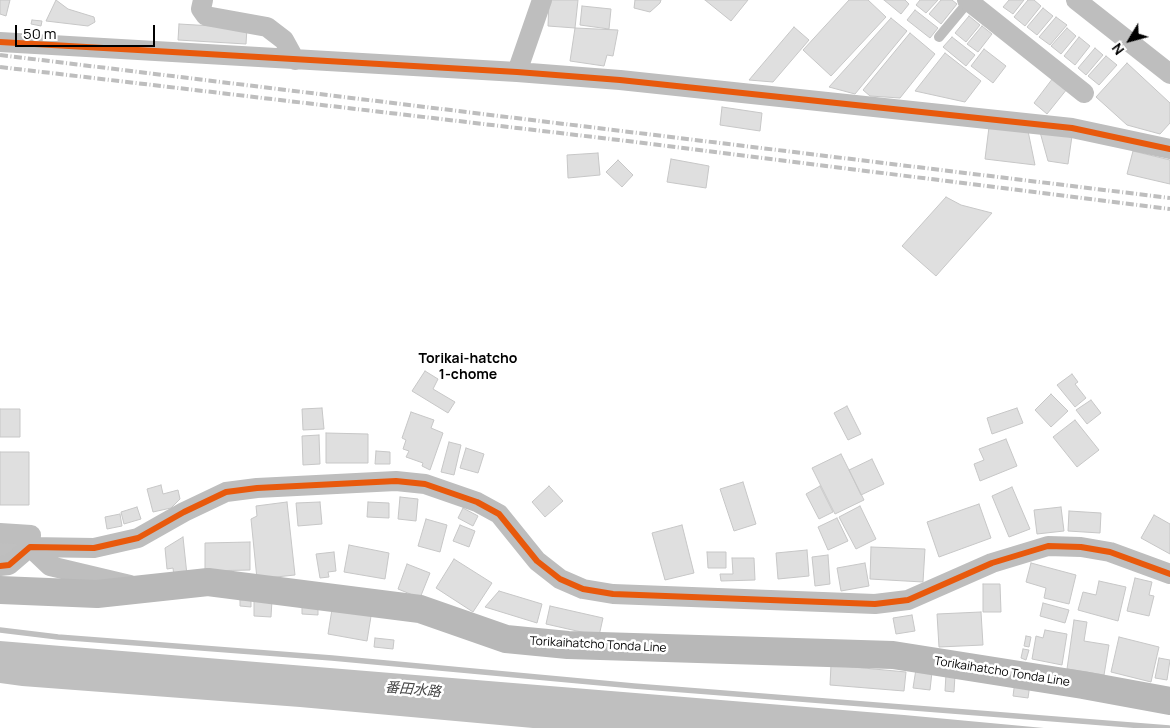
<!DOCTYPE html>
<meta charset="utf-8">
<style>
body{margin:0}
#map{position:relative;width:1170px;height:728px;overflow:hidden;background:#fff;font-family:Manrope,sans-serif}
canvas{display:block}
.north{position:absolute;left:1105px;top:15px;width:50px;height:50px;-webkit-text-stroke:4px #fff;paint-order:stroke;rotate:233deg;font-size:14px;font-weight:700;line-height:20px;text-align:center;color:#000}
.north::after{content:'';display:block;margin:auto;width:18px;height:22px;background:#000;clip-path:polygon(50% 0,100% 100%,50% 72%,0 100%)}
.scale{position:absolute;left:15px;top:25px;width:140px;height:22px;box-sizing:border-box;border:2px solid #000;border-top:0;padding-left:6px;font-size:15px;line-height:18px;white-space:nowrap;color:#000;-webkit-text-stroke:4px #fff;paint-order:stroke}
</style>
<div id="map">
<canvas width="1170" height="728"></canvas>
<div class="north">N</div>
<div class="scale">50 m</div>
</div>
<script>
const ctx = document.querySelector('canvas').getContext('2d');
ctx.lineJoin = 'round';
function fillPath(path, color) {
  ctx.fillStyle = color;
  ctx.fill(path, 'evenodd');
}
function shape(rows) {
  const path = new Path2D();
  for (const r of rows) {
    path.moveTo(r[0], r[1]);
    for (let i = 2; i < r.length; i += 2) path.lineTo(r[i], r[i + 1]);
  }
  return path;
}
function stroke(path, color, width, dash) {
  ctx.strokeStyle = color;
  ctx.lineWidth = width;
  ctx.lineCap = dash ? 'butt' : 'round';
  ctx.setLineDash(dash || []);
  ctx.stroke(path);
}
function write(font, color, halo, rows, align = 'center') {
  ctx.font = font + ' Manrope,"Noto Sans JP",sans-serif';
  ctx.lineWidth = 5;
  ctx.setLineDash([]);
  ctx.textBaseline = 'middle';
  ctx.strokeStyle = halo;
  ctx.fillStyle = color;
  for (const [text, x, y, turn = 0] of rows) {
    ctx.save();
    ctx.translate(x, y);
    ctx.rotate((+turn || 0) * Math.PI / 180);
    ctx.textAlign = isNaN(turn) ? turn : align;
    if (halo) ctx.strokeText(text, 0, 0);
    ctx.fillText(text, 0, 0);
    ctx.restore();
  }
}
fillPath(shape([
 [0,641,904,715,1044,728,533,728,300,707,22,686,0,683]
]), '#bfbfbf');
stroke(shape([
 [0,630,58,637,332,658,634,686,1169,728]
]), '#bfbfbf', 5.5);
stroke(shape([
 [0,551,10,552]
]), '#bfbfbf', 34);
const building = shape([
 [0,0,10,0,6,16,0,14,0,0],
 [56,0,68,9,94,17,95,22,88,26,46,21,56,0],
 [549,0,578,0,575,28,548,26,549,0],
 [635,0,661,0,660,3,650,12,634,8,635,0],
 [705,0,748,0,731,21,705,0],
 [849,0,868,0,886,17,831,76,803,50,849,0],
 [884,0,905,0,909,4,901,14,884,0],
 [920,0,938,0,926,13,916,5,920,0],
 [941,0,952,0,957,4,941,24,929,14,941,0],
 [1009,0,1024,0,1013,14,1003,7,1009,0],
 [1028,0,1034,0,1041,6,1025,26,1014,17,1028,0],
 [582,6,611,9,609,29,580,25,582,6],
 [1043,8,1053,16,1037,35,1027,27,1043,8],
 [915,10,938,28,930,38,907,20,915,10],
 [969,16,980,25,966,42,955,33,969,16],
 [1056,17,1067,25,1050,45,1039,37,1056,17],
 [891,18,907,31,855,94,829,87,891,18],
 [32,20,42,21,41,26,31,24,32,20],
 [179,24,247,28,246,44,178,40,179,24],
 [982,26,992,34,978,52,967,44,982,26],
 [794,27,809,40,773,82,749,80,794,27],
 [575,28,618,30,613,56,607,55,604,66,570,61,575,28],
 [1067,28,1076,36,1061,54,1051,46,1067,28],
 [910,33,935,54,900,98,870,96,863,90,910,33],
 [952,37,975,55,966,66,943,47,952,37],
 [1079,37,1090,46,1075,65,1064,56,1079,37],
 [1095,48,1103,55,1086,75,1078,68,1095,48],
 [984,49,1006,66,993,83,971,66,984,49],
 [945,53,981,81,965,102,915,91,945,53],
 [1106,56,1117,65,1099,85,1088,76,1106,56],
 [1127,63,1170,103,1170,123,1160,134,1127,125,1096,97,1127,63],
 [1053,78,1067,89,1047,114,1034,103,1053,78],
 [722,107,762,113,760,131,720,125,722,107],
 [989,127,1028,131,1035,165,985,159,989,127],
 [1040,132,1072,136,1068,164,1048,161,1040,132],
 [1133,151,1170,160,1170,184,1127,174,1133,151],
 [598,153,600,175,568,178,567,155,598,153],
 [671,159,709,166,706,188,667,182,671,159],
 [618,160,633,175,622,187,606,172,618,160],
 [946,197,961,205,992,213,936,276,902,246,946,197],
 [425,371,438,379,433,389,455,402,448,413,412,391,425,371],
 [1072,374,1078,382,1075,384,1086,398,1075,407,1057,385,1072,374],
 [1051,394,1068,411,1051,427,1035,410,1051,394],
 [1091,400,1101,413,1087,424,1076,410,1091,400],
 [847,406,861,434,848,440,834,413,847,406],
 [322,408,324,429,303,430,302,409,322,408],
 [1017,408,1023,423,992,434,987,418,1017,408],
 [0,409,20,409,20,437,0,437,0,409],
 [411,412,434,420,431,428,443,433,430,470,422,466,423,463,406,457,409,451,403,449,406,440,402,438,411,412],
 [1075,420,1099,450,1077,467,1053,437,1075,420],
 [326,433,368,434,368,463,326,463,326,433],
 [319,435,320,464,303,465,302,436,319,435],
 [1006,439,1017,466,980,481,974,464,984,460,979,449,1006,439],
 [449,442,461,445,454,475,441,472,449,442],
 [466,448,484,454,478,473,460,468,466,448],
 [376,451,390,452,390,464,375,464,376,451],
 [0,452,29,452,29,505,0,505,0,452],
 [841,454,864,500,835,514,812,468,841,454],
 [872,459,884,484,861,495,849,470,872,459],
 [743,482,756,524,734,531,720,489,743,482],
 [161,485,163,494,178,490,180,499,171,508,153,512,147,489,161,485],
 [549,486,563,501,545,517,532,502,549,486],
 [820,486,833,512,819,519,806,494,820,486],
 [1012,487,1030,529,1009,537,992,496,1012,487],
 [400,497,418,499,416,521,398,519,400,497],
 [287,502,295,575,257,579,251,519,257,516,256,506,287,502],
 [320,502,322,524,298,526,296,503,320,502],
 [368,502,389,503,389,518,367,517,368,502],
 [979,504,991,538,939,557,927,522,979,504],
 [860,506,876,539,856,549,839,517,860,506],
 [137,507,141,519,124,524,121,512,137,507],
 [1061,507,1064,531,1037,534,1034,510,1061,507],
 [463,508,478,516,473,526,458,518,463,508],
 [1069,511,1101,513,1100,533,1068,531,1069,511],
 [120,514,122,526,107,529,105,517,120,514],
 [1154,515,1170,524,1170,554,1141,538,1154,515],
 [837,518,848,541,828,550,818,527,837,518],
 [426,519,447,525,440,552,418,546,426,519],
 [460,525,475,531,469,547,453,541,460,525],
 [682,525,694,573,665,580,652,533,682,525],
 [183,537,187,575,174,577,173,568,167,569,165,548,183,537],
 [250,542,250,570,205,571,205,543,250,542],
 [349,545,389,553,385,579,344,572,349,545],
 [871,547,925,549,923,582,870,579,871,547],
 [807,550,809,576,778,579,776,553,807,550],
 [334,552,336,571,328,572,329,577,320,578,316,554,334,552],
 [707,552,726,552,726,568,708,568,707,552],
 [828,555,830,584,815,586,812,557,828,555],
 [732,558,754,558,755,580,721,581,720,574,733,574,732,558],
 [454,559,492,583,473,612,436,588,454,559],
 [865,563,869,586,841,591,837,568,865,563],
 [1031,563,1076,575,1069,604,1044,598,1046,588,1026,582,1031,563],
 [407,564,430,573,420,598,398,589,407,564],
 [1135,578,1152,582,1149,595,1154,596,1149,616,1127,611,1135,578],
 [1099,581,1126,587,1118,621,1078,610,1083,592,1096,595,1099,581],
 [983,584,1000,584,1001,612,983,612,983,584],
 [499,591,542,604,537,623,485,607,499,591],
 [240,600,251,600,251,607,240,606,240,600],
 [254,600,272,600,271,617,254,616,254,600],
 [333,603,372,610,367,641,328,634,333,603],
 [1043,603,1069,610,1065,623,1040,616,1043,603],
 [302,605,318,606,318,615,302,614,302,605],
 [550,606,603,618,599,636,546,624,550,606],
 [981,612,983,645,939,647,937,614,981,612],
 [912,615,915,631,896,634,893,618,912,615],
 [1074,620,1087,622,1084,641,1109,645,1104,675,1067,669,1074,620],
 [1045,630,1067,634,1062,665,1032,659,1036,636,1043,638,1045,630],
 [1026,636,1031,637,1029,647,1024,646,1026,636],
 [1119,637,1159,647,1151,682,1111,672,1119,637],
 [375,638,394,640,393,649,374,647,375,638],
 [1023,649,1029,650,1026,660,1021,658,1023,649],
 [1159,658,1170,660,1167,680,1155,678,1159,658],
 [831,665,906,672,904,691,830,685,831,665],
 [916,669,932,672,930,690,913,688,916,669],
 [946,674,955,675,954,692,945,691,946,674],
 [1015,681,1030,684,1028,698,1013,696,1015,681]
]);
fillPath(building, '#dfdfdf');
stroke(building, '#c7c7c7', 1);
stroke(shape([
 [939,37,969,1]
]), '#bebebe', 10);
stroke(shape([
 [203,0,201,9,206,16,267,27,284,40,295,60],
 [967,0,1084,93],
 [1076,0,1170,74],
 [0,42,517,72,620,80,1072,128,1170,149],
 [517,72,542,0],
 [0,533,31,535,30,547,50,566,130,585],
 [0,566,9,565,30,547,94,548,138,538,184,512,226,492,257,488,396,481,425,484,477,502,499,514,537,561,560,579,583,589,613,594,875,604,908,600,992,563,1048,546,1081,547,1110,552,1170,574]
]), '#bebebe', 20);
stroke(shape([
 [0,590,97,594,208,582,420,609,506,639,568,645,893,655,1083,685,1170,701]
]), '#b8b8b8', 28);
stroke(shape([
 [0,55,1170,198],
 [0,67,619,140,1170,209]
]), '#bebebe', 4, [8, 2.5, 1, 2.5]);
stroke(shape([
 [0,42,517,72,620,80,1072,128,1170,149],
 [0,566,9,565,30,547,94,548,138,538,184,512,226,492,257,488,396,481,425,484,477,502,499,514,537,561,560,579,583,589,613,594,875,604,908,600,992,563,1048,546,1081,547,1110,552,1170,574]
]), '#e8590c', 6);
write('12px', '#000', '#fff', [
 ["Torikaihatcho Tonda Line",598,645,3],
 ["Torikaihatcho Tonda Line",1002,672,9]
]);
write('bold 14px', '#000', '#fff', [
 ["Torikai-hatcho",468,359],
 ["1-chome",468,375]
]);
write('italic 14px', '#444', '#fff', [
 ["番田水路",413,690,5]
]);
</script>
